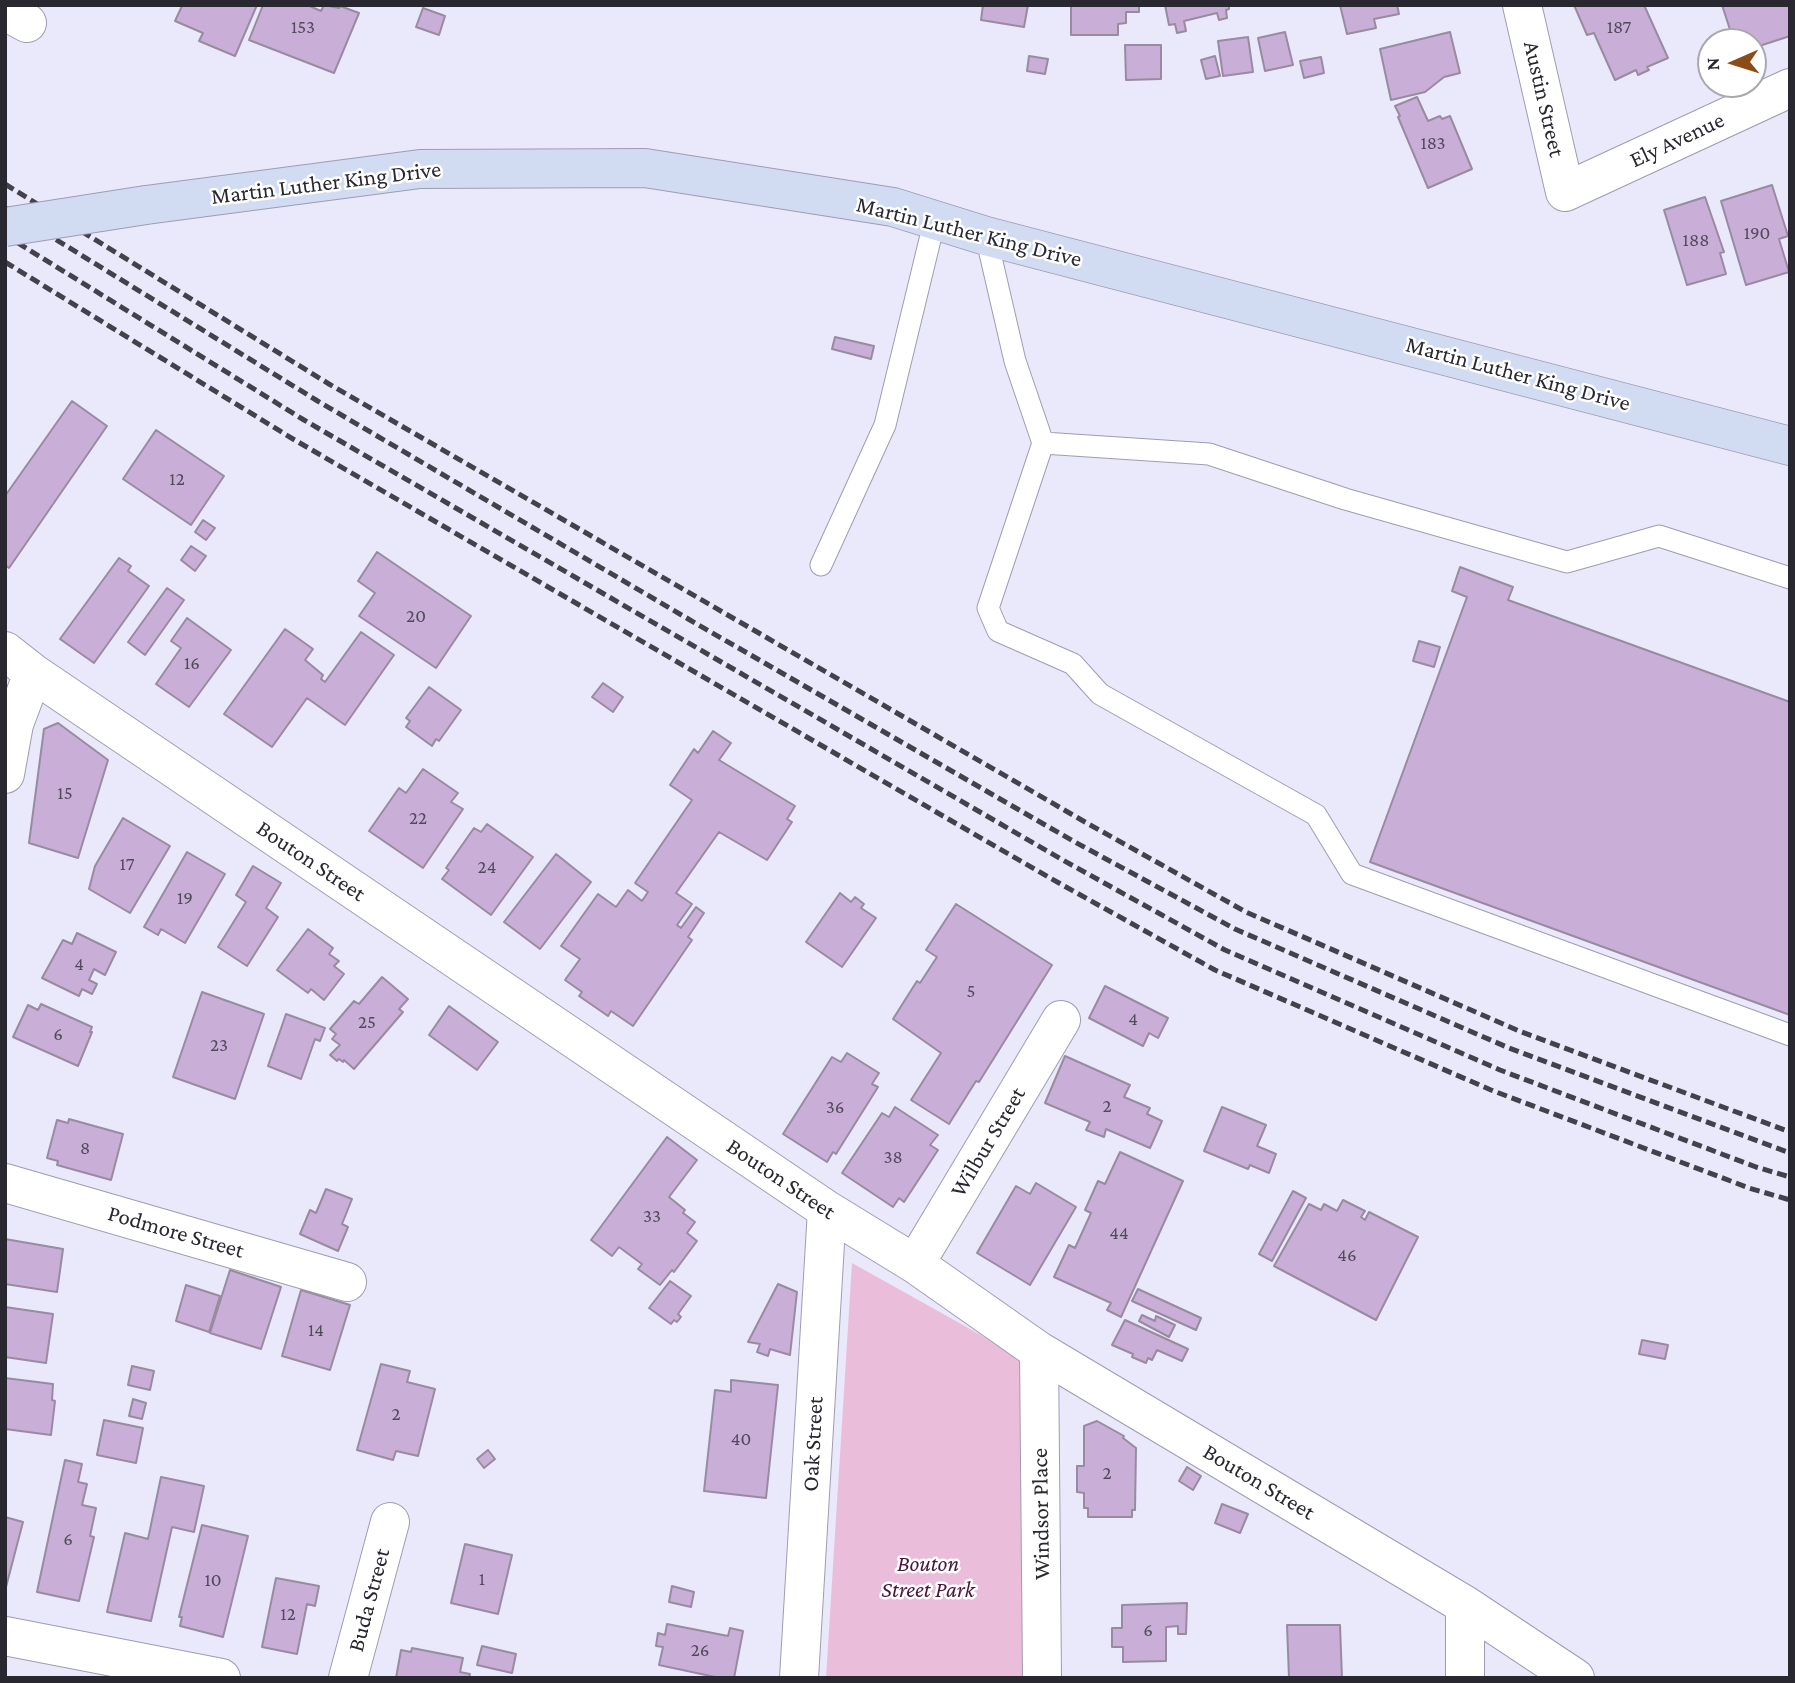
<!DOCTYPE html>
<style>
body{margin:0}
#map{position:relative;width:1795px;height:1683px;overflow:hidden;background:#eae9fc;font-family:"Crimson Pro",serif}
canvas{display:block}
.frame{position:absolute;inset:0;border:7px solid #292831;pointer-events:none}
.north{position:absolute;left:1697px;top:28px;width:70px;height:70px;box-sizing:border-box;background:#fff;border:2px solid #a9a9ad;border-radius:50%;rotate:267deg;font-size:19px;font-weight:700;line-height:28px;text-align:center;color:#292831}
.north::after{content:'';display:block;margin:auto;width:24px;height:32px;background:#8c4b17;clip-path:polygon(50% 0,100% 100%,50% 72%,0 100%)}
</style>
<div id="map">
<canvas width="1795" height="1683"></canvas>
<div class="frame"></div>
<div class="north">N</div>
</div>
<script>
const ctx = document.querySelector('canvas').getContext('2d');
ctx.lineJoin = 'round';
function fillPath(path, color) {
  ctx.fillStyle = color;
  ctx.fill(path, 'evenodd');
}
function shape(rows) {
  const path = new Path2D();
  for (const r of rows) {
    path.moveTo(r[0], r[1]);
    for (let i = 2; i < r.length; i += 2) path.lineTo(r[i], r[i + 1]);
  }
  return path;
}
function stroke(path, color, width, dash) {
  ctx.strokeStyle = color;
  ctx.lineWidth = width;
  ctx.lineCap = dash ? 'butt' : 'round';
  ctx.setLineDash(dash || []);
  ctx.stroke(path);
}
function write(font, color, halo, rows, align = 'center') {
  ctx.font = font + ' "Crimson Pro",serif';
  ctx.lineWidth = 5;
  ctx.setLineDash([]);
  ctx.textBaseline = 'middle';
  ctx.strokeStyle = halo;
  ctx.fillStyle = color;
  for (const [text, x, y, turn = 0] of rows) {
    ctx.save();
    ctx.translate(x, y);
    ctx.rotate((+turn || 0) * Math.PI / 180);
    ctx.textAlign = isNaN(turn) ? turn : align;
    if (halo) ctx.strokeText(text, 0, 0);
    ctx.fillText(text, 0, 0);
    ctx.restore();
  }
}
fillPath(shape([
 [852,1263,1022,1358,1023,1678,826,1678]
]), '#eabedb');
const building = shape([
 [179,5,257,5,235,56,199,41,203,33,175,21,182,6,179,5],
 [263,5,307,5,321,11,324,5,339,8,340,6,359,13,334,73,249,40,263,5],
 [983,5,1028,5,1024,27,981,20,983,5],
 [1071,5,1139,5,1139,12,1126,12,1126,23,1118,24,1118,35,1071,35,1071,5],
 [1165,5,1229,5,1229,9,1226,10,1227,18,1219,20,1217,13,1184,21,1186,31,1177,33,1175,24,1169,25,1165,5],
 [1340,5,1397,5,1399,14,1374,19,1376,28,1347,34,1340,5],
 [1574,5,1644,5,1668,58,1647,67,1649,70,1638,75,1636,70,1615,80,1594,33,1587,35,1574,5],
 [1722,5,1790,5,1790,36,1753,48,1753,42,1734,42,1722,5],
 [423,8,445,16,439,35,416,27,423,8],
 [1285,32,1293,65,1265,71,1258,38,1285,32],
 [1450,32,1460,73,1444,77,1425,92,1391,100,1380,49,1450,32],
 [1248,37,1253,72,1223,76,1218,41,1248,37],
 [1125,45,1161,45,1161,79,1126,80,1125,45],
 [1029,56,1048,59,1045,74,1027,71,1029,56],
 [1215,56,1220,76,1206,79,1201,60,1215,56],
 [1321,57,1324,73,1304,78,1300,61,1321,57],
 [1417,97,1428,121,1440,116,1442,119,1450,116,1472,169,1428,188,1398,117,1400,116,1395,106,1417,97],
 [1772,185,1788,236,1779,239,1789,272,1746,285,1721,201,1772,185],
 [1705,197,1724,252,1720,253,1726,274,1687,285,1664,210,1705,197],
 [835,337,874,346,871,359,832,349,835,337],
 [72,401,107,426,9,568,5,565,5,496,72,401],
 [156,430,224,476,191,525,123,479,156,430],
 [203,520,215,528,206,540,195,532,203,520],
 [191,546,206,556,195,571,181,560,191,546],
 [377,552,471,616,436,668,359,616,375,593,358,581,377,552],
 [119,558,131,566,128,571,149,586,94,663,60,639,119,558],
 [1460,567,1513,587,1508,600,1790,702,1790,1015,1370,862,1467,597,1452,591,1460,567],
 [167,588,184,600,145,655,128,642,167,588],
 [187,618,231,650,189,707,156,684,181,648,171,641,187,618],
 [285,629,313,649,305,660,323,675,321,679,325,682,361,632,394,655,345,725,307,698,272,747,224,714,285,629],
 [1419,641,1440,647,1434,667,1413,661,1419,641],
 [603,683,623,697,613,712,592,697,603,683],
 [429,687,461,710,439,741,436,739,432,746,406,727,410,721,406,718,429,687],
 [58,723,108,760,78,858,29,843,44,729,58,723],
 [713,731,731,743,719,760,795,806,787,819,792,822,767,860,719,832,676,893,692,904,677,925,681,928,696,907,704,913,688,937,692,940,633,1026,611,1011,608,1016,579,996,582,992,565,980,580,959,561,946,598,894,616,907,628,890,642,901,648,892,635,883,692,800,670,785,694,749,698,753,713,731],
 [423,769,458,793,451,802,463,809,423,868,369,831,399,788,406,793,423,769],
 [123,818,170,846,130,913,89,889,95,866,123,818],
 [487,824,533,857,491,915,442,879,449,870,446,868,474,828,481,832,487,824],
 [187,852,225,874,185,943,161,929,158,935,144,927,187,852],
 [556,854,591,882,540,949,504,922,556,854],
 [253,866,281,883,266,908,278,917,247,966,218,947,246,902,236,895,253,866],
 [840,893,851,902,855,897,864,904,861,908,876,918,842,967,806,942,840,893],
 [956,904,1052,965,979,1082,976,1081,949,1124,911,1100,941,1053,893,1019,917,981,920,983,937,957,926,950,956,904],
 [308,929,333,948,329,954,339,961,334,966,344,974,324,1000,311,989,308,993,277,970,308,929],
 [77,933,116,952,105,975,94,969,89,980,97,984,92,994,82,989,79,996,42,978,63,940,72,944,77,933],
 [382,977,408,999,399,1009,403,1012,354,1069,344,1060,343,1062,339,1059,337,1061,330,1055,340,1045,332,1039,336,1034,330,1029,354,1001,359,1004,382,977],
 [1105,986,1168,1018,1158,1038,1149,1033,1143,1046,1089,1018,1105,986],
 [202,992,264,1014,235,1099,173,1077,202,992],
 [41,1004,92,1027,90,1032,92,1032,78,1066,13,1037,28,1005,38,1010,41,1004],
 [449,1006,498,1042,477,1070,429,1035,449,1006],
 [286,1014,325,1028,320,1041,315,1039,301,1079,268,1066,286,1014],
 [847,1053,879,1073,872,1084,878,1087,836,1154,833,1152,827,1162,783,1134,832,1057,841,1062,847,1053],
 [1065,1056,1130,1085,1124,1097,1150,1108,1147,1114,1162,1121,1150,1148,1106,1129,1104,1137,1086,1130,1090,1122,1045,1103,1065,1056],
 [895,1107,938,1135,930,1145,938,1150,904,1202,899,1198,893,1207,842,1173,882,1113,889,1117,895,1107],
 [1222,1107,1266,1125,1257,1146,1276,1154,1269,1173,1250,1165,1248,1169,1204,1151,1222,1107],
 [69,1119,123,1134,111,1180,57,1165,58,1161,47,1158,57,1120,68,1123,69,1119],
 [667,1137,697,1160,669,1197,685,1210,683,1213,695,1222,687,1233,697,1241,674,1272,672,1270,660,1285,638,1269,642,1264,619,1247,612,1256,591,1240,667,1137],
 [1120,1152,1183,1181,1121,1317,1107,1310,1111,1303,1054,1277,1069,1245,1075,1248,1091,1213,1085,1210,1098,1181,1105,1184,1120,1152],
 [1036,1183,1076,1207,1030,1285,977,1253,1016,1186,1030,1194,1036,1183],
 [326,1189,352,1199,342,1224,348,1227,338,1251,300,1234,310,1210,316,1213,326,1189],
 [1293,1191,1306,1198,1272,1261,1259,1254,1293,1191],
 [1343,1200,1365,1211,1361,1217,1365,1220,1369,1212,1418,1237,1376,1320,1274,1266,1309,1204,1321,1210,1324,1204,1337,1211,1343,1200],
 [5,1239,63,1249,57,1292,5,1284,5,1239],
 [230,1270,281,1287,261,1349,210,1333,230,1270],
 [670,1281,691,1296,678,1314,681,1317,677,1322,674,1320,671,1324,649,1308,670,1281],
 [778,1284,797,1292,790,1355,770,1349,768,1356,757,1352,760,1344,748,1342,778,1284],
 [186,1285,220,1296,209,1332,176,1321,186,1285],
 [1138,1289,1201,1318,1196,1330,1132,1301,1138,1289],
 [301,1290,350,1305,330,1370,282,1356,301,1290],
 [5,1307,53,1314,46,1363,5,1357,5,1307],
 [1142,1315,1155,1321,1156,1316,1175,1325,1169,1337,1139,1321,1142,1315],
 [1125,1320,1188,1349,1182,1361,1157,1350,1152,1360,1148,1358,1146,1363,1132,1357,1133,1354,1112,1345,1125,1320],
 [1642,1340,1668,1345,1665,1359,1639,1354,1642,1340],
 [381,1364,410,1371,407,1382,435,1389,418,1456,396,1451,393,1460,357,1450,381,1364],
 [132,1366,154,1371,150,1390,128,1385,132,1366],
 [5,1378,53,1384,52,1400,55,1401,51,1435,5,1429,5,1378],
 [731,1380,778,1385,766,1498,704,1491,715,1390,731,1392,731,1380],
 [133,1399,146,1403,142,1419,129,1416,133,1399],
 [104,1420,143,1428,136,1463,97,1455,104,1420],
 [1097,1421,1124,1436,1123,1438,1136,1448,1135,1510,1132,1510,1132,1517,1088,1517,1088,1508,1084,1508,1084,1493,1077,1492,1077,1466,1084,1466,1084,1426,1097,1421],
 [488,1450,495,1459,484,1468,477,1459,488,1450],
 [65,1460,82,1464,78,1482,87,1484,82,1505,96,1508,90,1536,94,1537,79,1601,37,1592,65,1460],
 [1187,1467,1201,1476,1193,1490,1179,1481,1187,1467],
 [161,1477,204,1486,194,1532,172,1527,151,1621,107,1612,125,1533,148,1539,161,1477],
 [1222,1504,1248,1514,1240,1533,1215,1523,1222,1504],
 [5,1517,23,1522,6,1587,5,1587,5,1517],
 [202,1525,248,1536,223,1637,180,1626,182,1617,179,1617,202,1525],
 [465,1544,512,1555,498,1614,451,1603,465,1544],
 [276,1578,319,1586,315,1606,307,1604,297,1654,262,1647,276,1578],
 [672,1586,694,1592,691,1607,669,1602,672,1586],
 [1187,1603,1186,1634,1178,1634,1178,1626,1166,1627,1166,1661,1123,1662,1123,1647,1112,1647,1112,1628,1122,1628,1122,1605,1187,1603],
 [667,1624,728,1636,730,1628,743,1631,734,1678,720,1678,659,1665,663,1647,656,1646,658,1633,665,1635,667,1624],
 [1287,1625,1340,1625,1342,1678,1289,1678,1287,1625],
 [482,1646,516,1654,512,1673,477,1665,482,1646],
 [412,1648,463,1658,460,1672,470,1674,469,1678,396,1678,401,1650,411,1652,412,1648]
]);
fillPath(building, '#c9afd8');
stroke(building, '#988b9f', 2);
const service = shape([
 [986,236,1015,361,1043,443,988,608,998,631,1073,664,1100,694,1316,815,1352,874,1790,1035],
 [1043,443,1209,454,1345,499,1567,562,1659,536,1790,578],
 [821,565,885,425,935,219]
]);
const minor = shape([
 [1522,5,1565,192,1790,88],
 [5,11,27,23],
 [5,651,33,673,827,1210,915,1264,1039,1351,1465,1605,1575,1678],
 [5,774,14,724,33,673],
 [5,1183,347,1282],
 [915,1264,1061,1020],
 [1039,1351,1042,1678],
 [5,1636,221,1678],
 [348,1678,390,1522],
 [799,1678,827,1210],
 [1465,1678,1465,1605]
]);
const secondary = shape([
 [146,205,420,169,645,168,893,207,986,236,1790,446]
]);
stroke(service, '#9e9cb3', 23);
stroke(minor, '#9e9cb3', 40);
stroke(secondary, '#9e9cb3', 40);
stroke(service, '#fff', 21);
stroke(minor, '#fff', 38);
stroke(secondary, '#d1dcf3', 38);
stroke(shape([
 [5,184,329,384,1085,822,1246,912,1519,1031,1790,1132],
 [5,208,316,400,690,620,1073,841,1235,929,1509,1048,1790,1153],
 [5,235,304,420,1061,859,1225,950,1500,1070,1756,1167,1790,1177],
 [5,262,293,439,1050,878,1215,970,1491,1090,1749,1188,1790,1200]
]), '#43424c', 5, [10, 5]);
const secondaryBridge = shape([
 [5,227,146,205]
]);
stroke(secondaryBridge, '#9e9cb3', 40, []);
stroke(secondaryBridge, '#d1dcf3', 38);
write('19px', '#514a5b', null, [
 ["153",303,27],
 ["187",1619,27],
 ["183",1433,143],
 ["190",1757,233],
 ["188",1696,240],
 ["12",177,479],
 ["20",416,616],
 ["16",192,663],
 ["15",65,793],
 ["22",418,818],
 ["17",127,864],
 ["24",487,867],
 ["19",185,898],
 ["4",79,964],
 ["5",971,991],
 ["4",1133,1019],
 ["25",367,1022],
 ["6",58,1034],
 ["23",219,1045],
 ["2",1107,1106],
 ["36",835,1107],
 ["8",85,1148],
 ["38",893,1157],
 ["33",652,1216],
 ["44",1119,1233],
 ["46",1347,1255],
 ["14",316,1330],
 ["2",396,1414],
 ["40",741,1439],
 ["2",1107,1473],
 ["6",68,1539],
 ["1",482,1579],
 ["10",213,1580],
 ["12",288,1614],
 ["6",1148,1630],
 ["26",700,1650]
]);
write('23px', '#292831', '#fff', [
 ["Austin Street",1544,99,77],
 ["Ely Avenue",1677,140,-25],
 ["Martin Luther King Drive",326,183,-7],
 ["Martin Luther King Drive",969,232,14],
 ["Martin Luther King Drive",1518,374,15],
 ["Bouton Street",311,861,34],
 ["Wilbur Street",988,1142,-59],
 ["Bouton Street",781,1179,34],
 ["Podmore Street",176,1232,16],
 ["Oak Street",813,1444,-87],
 ["Bouton Street",1259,1482,31],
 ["Windsor Place",1041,1514,-91],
 ["Buda Street",369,1600,-75]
]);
write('italic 23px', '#49153d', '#fff', [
 ["Bouton",928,1564],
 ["Street Park",928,1590]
]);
</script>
